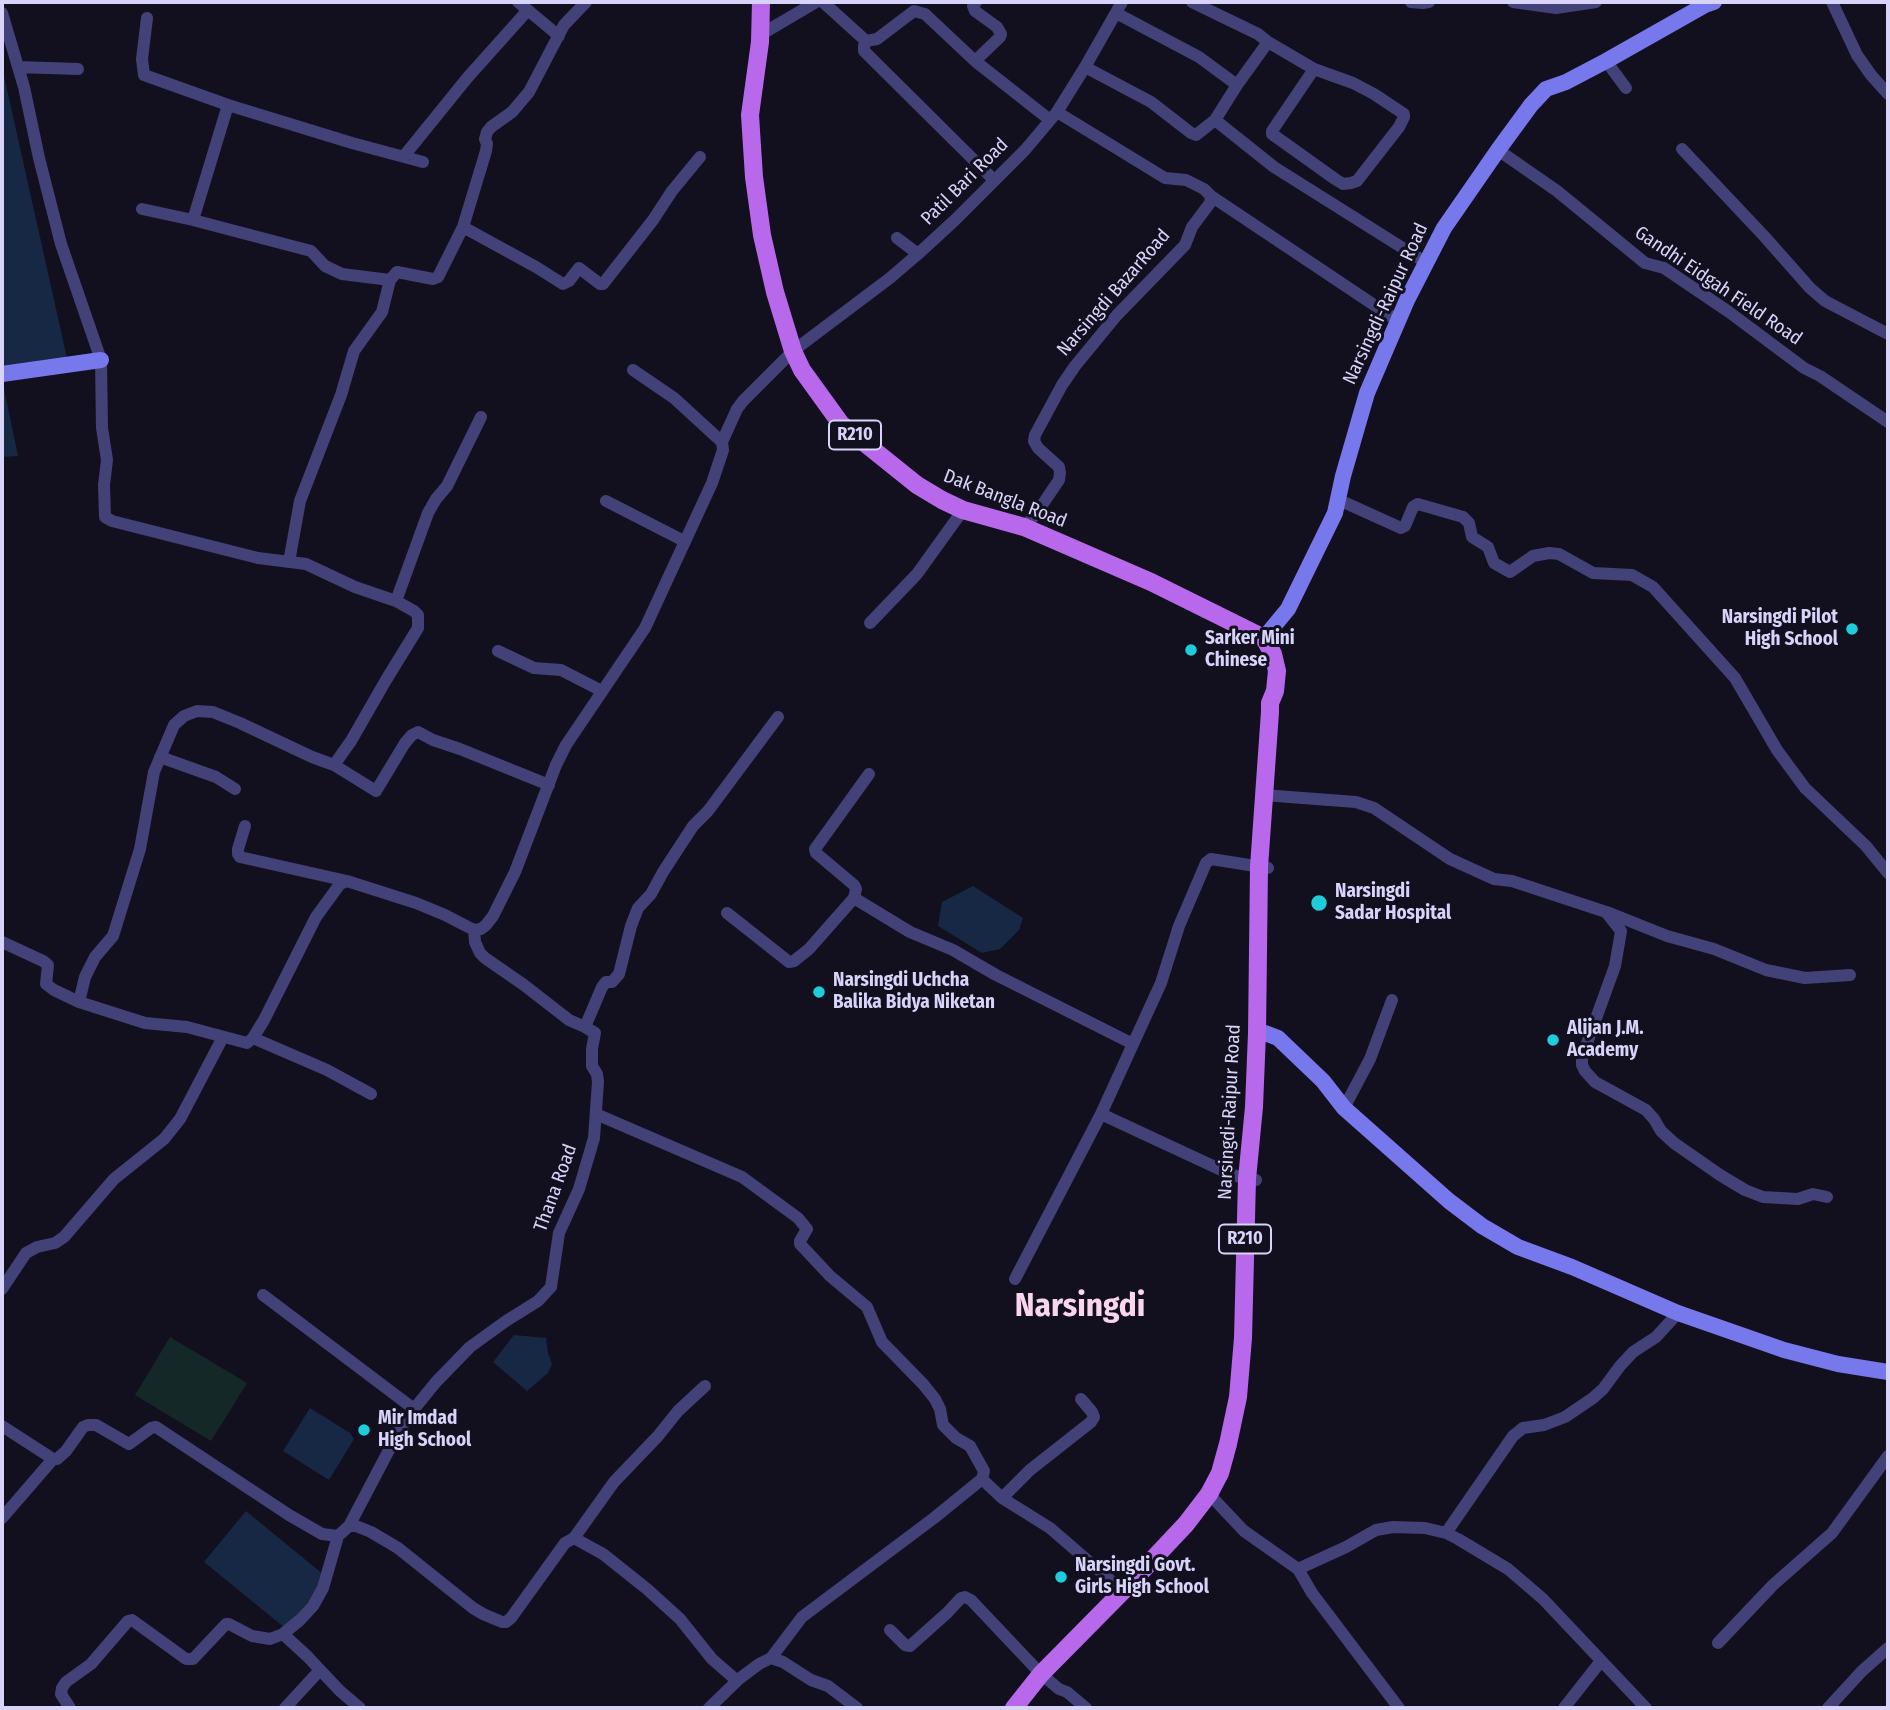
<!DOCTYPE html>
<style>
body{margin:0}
#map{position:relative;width:1890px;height:1710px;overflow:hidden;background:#12101f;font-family:"Fira Sans Condensed",sans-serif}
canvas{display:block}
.frame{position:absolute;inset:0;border:4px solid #d8d4f9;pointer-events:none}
</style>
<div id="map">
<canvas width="1890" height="1710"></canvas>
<div class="frame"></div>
</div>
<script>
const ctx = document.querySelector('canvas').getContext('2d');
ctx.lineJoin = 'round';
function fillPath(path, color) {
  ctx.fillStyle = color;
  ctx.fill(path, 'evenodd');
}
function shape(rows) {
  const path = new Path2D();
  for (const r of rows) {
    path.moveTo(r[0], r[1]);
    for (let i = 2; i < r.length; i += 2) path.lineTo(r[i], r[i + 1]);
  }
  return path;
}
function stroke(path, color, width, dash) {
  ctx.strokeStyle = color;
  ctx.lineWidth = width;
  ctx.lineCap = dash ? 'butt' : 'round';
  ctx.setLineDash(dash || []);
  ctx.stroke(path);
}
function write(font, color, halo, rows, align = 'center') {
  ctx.font = font + ' "Fira Sans Condensed",sans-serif';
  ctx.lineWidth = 6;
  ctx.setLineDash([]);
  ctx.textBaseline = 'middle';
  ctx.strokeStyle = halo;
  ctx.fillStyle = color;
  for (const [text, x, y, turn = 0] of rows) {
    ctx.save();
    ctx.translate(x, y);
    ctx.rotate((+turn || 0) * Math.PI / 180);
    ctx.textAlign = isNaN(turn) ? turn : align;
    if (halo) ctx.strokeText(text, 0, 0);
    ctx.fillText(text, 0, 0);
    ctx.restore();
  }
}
fillPath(shape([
 [170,1337,247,1383,211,1441,135,1395]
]), '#142927');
fillPath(shape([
 [2,67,67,358,2,367],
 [2,379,18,456,2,457],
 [973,886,1023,918,1019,930,1000,949,982,953,938,926,942,902],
 [514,1335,546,1338,548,1353,552,1364,548,1373,527,1391,493,1362],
 [310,1408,350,1433,354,1439,329,1480,283,1451],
 [246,1511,324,1575,312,1598,285,1628,204,1562]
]), '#162844');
stroke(shape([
 [518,2,559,36],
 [823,2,866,41,877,39,914,11,925,14,975,61,1050,120],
 [1192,2,1258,34,1268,42,1314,69,1353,83,1374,94,1404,114,1404,117,1399,127,1357,181,1351,183,1343,184,1335,179,1272,134,1272,131,1314,69],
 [1411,2,1423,3,1429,2],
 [1513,2,1556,8,1596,2],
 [1832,2,1857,55,1871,75,1888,94],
 [2,13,24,87,39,158,61,244,101,360,102,428,107,460,104,485,105,517,112,521,258,558,306,564,355,587,396,601,414,611,418,615,418,628,386,680,351,741,334,765],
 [1116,13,1199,57,1237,85],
 [147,18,142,59,144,75,228,105,352,143,423,162],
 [760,35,816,2],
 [866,41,864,46,864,51,994,180],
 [975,61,1000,37,1001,34,997,27,975,11,973,6,976,2],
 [1606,61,1626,88],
 [18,67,78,69],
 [1085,67,1151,102,1191,133,1196,135,1215,120,1237,85,1268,42],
 [1215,120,1274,167,1425,262],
 [1682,149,1764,236,1810,288,1825,301,1888,334],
 [1498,150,1557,191,1645,263,1664,268,1729,312,1804,368,1820,376,1888,422],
 [404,156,468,77,528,10],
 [1211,196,1398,321],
 [142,209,193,220,311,251,325,266,342,274,390,280,382,312,354,351,341,395,300,501,289,562],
 [193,220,228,105],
 [463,227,536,267,563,284,569,281,579,268,600,284,603,284,653,220,672,191,700,157],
 [897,238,918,254],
 [390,280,397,272,433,279,438,277,463,227,486,151,487,144,485,139,487,132,491,127,512,112,529,92,564,25,586,2],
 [633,370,674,398,722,442],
 [1339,500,1401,528,1405,526,1413,507,1418,504,1463,517,1469,523,1472,537,1488,547,1494,563,1510,572,1533,556,1549,553,1559,554,1593,573,1632,575,1653,587,1735,678,1777,750,1805,788,1866,846,1888,873],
 [606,501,684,541],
 [1024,527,1036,514,1059,480,1060,473,1059,467,1038,448,1034,441,1035,435,1062,385,1075,366,1117,315,1185,245,1192,227,1210,203,1211,196,1204,189,1186,180,1165,178,1057,112],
 [396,601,428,513,436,499,447,486,481,417],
 [870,623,917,574,963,510],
 [498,651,534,668,561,670,602,691],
 [160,757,216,777,235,789],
 [1263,795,1356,802,1374,808,1450,859,1494,879,1512,881,1606,912,1621,931,1619,943,1615,966,1582,1057,1582,1065,1585,1071,1595,1082,1646,1110,1654,1119,1661,1131,1674,1143,1720,1175,1745,1190,1763,1197,1798,1199,1813,1194,1827,1197],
 [245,826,238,849,238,854,240,857,347,881],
 [854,898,856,889,854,885,816,853,815,849,869,774],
 [1607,912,1667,936,1714,949,1766,970,1805,978,1850,975],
 [727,913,789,962,794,961,809,949,854,898,910,932,953,950,996,975,1133,1044],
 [2,942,43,961,48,965,46,984,54,990,79,1002,145,1023,187,1027,247,1043,253,1038,264,1020,316,917,340,884,347,881,416,903,445,915,474,930,481,929,486,925,493,916,515,872,556,765,566,745,645,628,712,483,723,450,722,442,737,409,743,401,793,351,890,278,918,254,955,220,1025,150,1057,112,1085,67,1122,2],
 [79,1002,85,977,95,957,113,936,140,849,154,772,174,725,184,716,197,711,213,712,240,723,312,757,334,765,376,791,405,743,412,735,418,732,433,740,460,749,549,785],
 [585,1027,602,987,606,982,612,982,619,974,631,926,638,908,651,894,663,872,693,826,708,811,778,717],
 [253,1038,327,1070,371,1094],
 [1344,1108,1370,1059,1392,1000],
 [596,1114,742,1177,798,1218,807,1229,800,1241,800,1244,830,1276,867,1307,882,1342,923,1384,935,1399,940,1409,943,1425,956,1438,970,1446,984,1471,982,1479,934,1518,802,1617,771,1658,759,1664,739,1679,709,1708],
 [1101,1114,1230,1174,1247,1179,1256,1180],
 [1015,1279,1101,1114,1161,983,1179,926,1206,863,1211,859,1268,868],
 [2,1289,26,1253,37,1247,55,1243,64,1237,114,1179,164,1139,180,1119,223,1037],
 [263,1295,414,1409],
 [2,1426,53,1459,57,1459,66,1451,83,1427,88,1425,96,1425,129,1444,151,1428,156,1427,289,1515,322,1534,338,1536,349,1526,356,1526,371,1532,398,1548,473,1608,483,1614,502,1622,506,1622,511,1618,565,1543,574,1538,614,1482,658,1436,678,1411,705,1386],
 [982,1479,1002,1498,1050,1528,1123,1591],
 [1209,1494,1244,1531,1298,1569,1346,1547,1376,1530,1393,1527,1425,1528,1446,1533,1458,1539,1508,1569,1543,1599,1646,1708],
 [1002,1498,1030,1470,1091,1422,1094,1417,1092,1412,1081,1399],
 [2,1518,53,1459],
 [349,1526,399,1431,414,1409,436,1382,470,1347,506,1321,538,1301,551,1287,559,1233,579,1189,594,1138,598,1082,597,1074,592,1066,592,1049,595,1033,585,1027,569,1020,524,985,485,958,480,953,475,942,474,930],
 [1446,1533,1513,1436,1523,1428,1544,1425,1565,1417,1593,1398,1603,1389,1620,1366,1633,1352,1656,1337,1678,1313],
 [574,1538,603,1554,647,1589,680,1619,712,1659,735,1679,739,1679],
 [1298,1569,1312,1593,1399,1708],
 [890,1630,905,1645,910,1646,947,1613,961,1598,965,1597,971,1600,1041,1674,1059,1689,1067,1692,1086,1708],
 [283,1634,307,1656,340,1691,360,1708],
 [1718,1643,1773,1585,1832,1533,1888,1456],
 [771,1658,783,1662,811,1680,828,1686,857,1708],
 [70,1708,61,1694,62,1688,66,1682,91,1664,128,1621,132,1620,186,1659,193,1659,226,1624,229,1624,252,1636,270,1639,283,1634,300,1620,313,1606,323,1588,338,1536],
 [285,1708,320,1670],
 [1564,1708,1601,1661],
 [1828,1708,1862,1671,1888,1648]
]), '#424178', 12);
stroke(shape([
 [2,374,101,360],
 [1264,638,1288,609,1335,513,1343,476,1367,393,1407,300,1444,228,1498,150,1531,105,1546,89,1566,82,1606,61,1705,5,1714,2],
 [1257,1033,1265,1033,1278,1038,1323,1081,1344,1108,1449,1201,1482,1226,1518,1247,1572,1267,1678,1313,1784,1350,1838,1364,1888,1372]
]), '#7878ed', 16);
stroke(shape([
 [761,2,760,42,750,115,754,177,762,235,775,292,793,351,802,370,841,424,917,485,942,500,963,510,1024,527,1151,582,1264,638,1273,654,1277,671,1275,691,1270,703,1270,712,1259,867,1257,1033,1254,1107,1247,1179,1243,1338,1238,1397,1228,1444,1220,1473,1209,1494,1186,1524,1123,1591,1041,1674,1014,1708]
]), '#b869eb', 18);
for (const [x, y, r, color] of [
 [1852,629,7,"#1eccdc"],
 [1191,650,7,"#1eccdc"],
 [1319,903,9,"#1eccdc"],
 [819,992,7,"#1eccdc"],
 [1553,1040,7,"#1eccdc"],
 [364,1430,7,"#1eccdc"],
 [1061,1577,7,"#1eccdc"]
]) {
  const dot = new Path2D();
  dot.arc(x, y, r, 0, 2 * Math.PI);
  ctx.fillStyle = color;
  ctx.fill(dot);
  stroke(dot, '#12101f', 2.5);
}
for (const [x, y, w] of [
 [855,435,52],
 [1245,1239,52]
]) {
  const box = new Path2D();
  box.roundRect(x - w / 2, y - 14.5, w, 29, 5);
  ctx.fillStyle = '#12101f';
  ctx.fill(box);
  stroke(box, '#d8d4f9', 2);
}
write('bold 18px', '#d8d4f9', null, [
 ["R210",855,435],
 ["R210",1245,1239]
]);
write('19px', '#d8d4f9', '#12101f', [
 ["Patil Bari Road",965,182,-45],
 ["Gandhi Eidgah Field Road",1718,286,34],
 ["Narsingdi BazarRoad",1114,293,-49],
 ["Narsingdi-Raipur Road",1386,304,-65],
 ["Dak Bangla Road",1005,499,21],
 ["Narsingdi-Raipur Road",1230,1112,-87],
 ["Thana Road",556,1188,-70]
]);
write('bold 19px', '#d8d4f9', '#12101f', [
 ["Narsingdi Pilot",1838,618,"right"],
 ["High School",1838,640,"right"],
 ["Sarker Mini",1205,639],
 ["Chinese",1205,661],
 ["Narsingdi",1335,892],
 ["Sadar Hospital",1335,914],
 ["Narsingdi Uchcha",833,981],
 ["Balika Bidya Niketan",833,1003],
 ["Alijan J.M.",1567,1029],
 ["Academy",1567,1051],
 ["Mir Imdad",378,1419],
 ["High School",378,1441],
 ["Narsingdi Govt.",1075,1566],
 ["Girls High School",1075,1588]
], 'left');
write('bold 33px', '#f9d6ed', '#12101f', [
 ["Narsingdi",1080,1307]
]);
</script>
